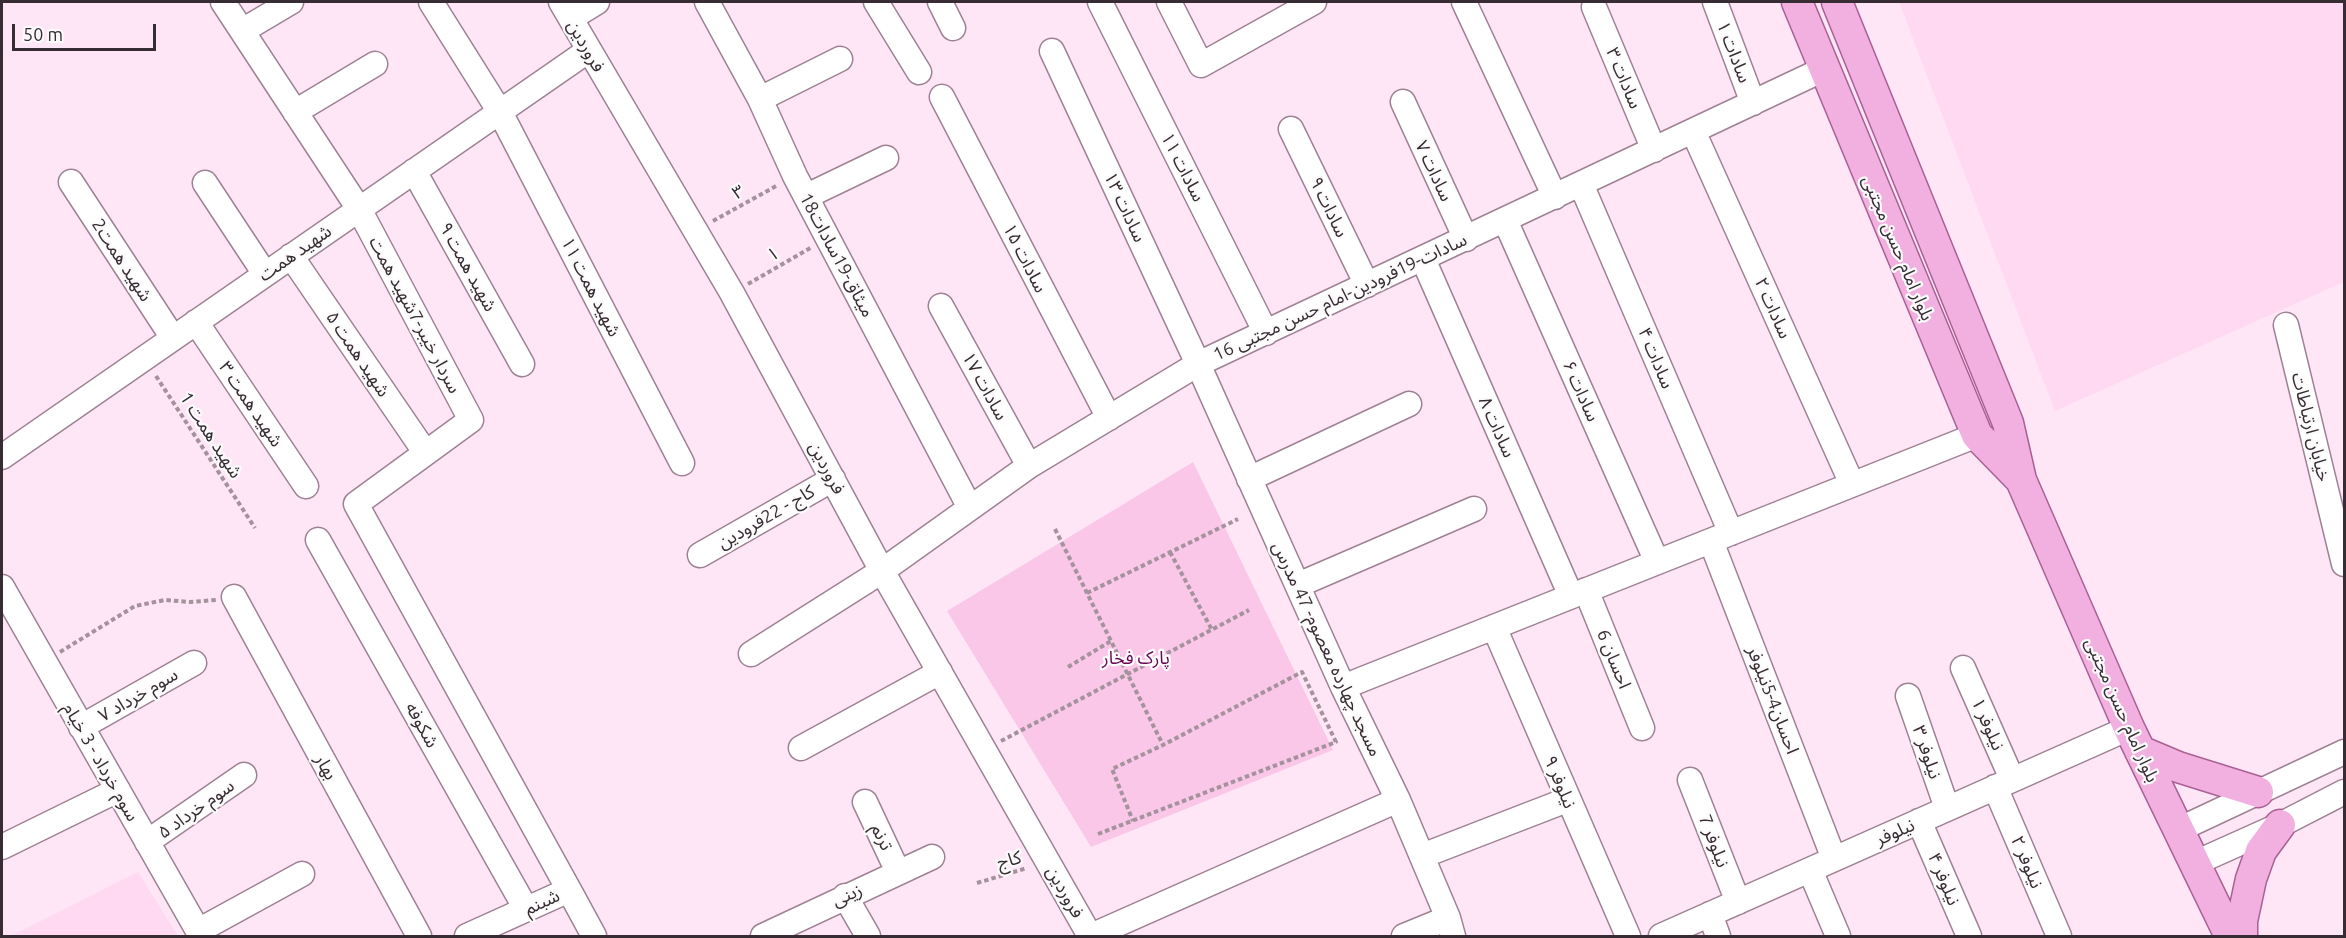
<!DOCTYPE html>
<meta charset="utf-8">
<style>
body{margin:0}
#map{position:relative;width:2346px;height:938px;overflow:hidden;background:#ffe6f6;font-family:Ubuntu,sans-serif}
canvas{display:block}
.frame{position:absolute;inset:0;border:3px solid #372c33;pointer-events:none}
.scale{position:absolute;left:12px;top:24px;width:144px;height:27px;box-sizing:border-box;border:3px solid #372c33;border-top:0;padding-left:8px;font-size:18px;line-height:21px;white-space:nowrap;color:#372c33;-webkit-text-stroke:4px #fbfbfb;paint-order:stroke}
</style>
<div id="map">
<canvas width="2346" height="938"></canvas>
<div class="frame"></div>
<div class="scale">50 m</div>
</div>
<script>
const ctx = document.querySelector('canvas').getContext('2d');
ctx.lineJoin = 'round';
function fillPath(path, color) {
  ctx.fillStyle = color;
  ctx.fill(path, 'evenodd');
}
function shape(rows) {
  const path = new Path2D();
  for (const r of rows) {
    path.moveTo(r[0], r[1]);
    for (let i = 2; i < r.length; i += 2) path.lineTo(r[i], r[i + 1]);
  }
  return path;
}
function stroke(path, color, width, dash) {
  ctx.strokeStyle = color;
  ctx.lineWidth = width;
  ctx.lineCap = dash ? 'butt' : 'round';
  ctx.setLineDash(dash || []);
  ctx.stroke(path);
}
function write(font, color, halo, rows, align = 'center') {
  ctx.font = font + ' Ubuntu,"Noto Sans Arabic",sans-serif';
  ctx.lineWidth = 4.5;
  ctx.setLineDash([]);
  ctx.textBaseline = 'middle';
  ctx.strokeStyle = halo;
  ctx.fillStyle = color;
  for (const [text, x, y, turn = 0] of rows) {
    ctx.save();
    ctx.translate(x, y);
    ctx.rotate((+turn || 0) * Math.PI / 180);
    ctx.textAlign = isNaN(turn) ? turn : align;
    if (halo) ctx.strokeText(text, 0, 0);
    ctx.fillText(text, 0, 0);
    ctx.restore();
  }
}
fillPath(shape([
 [1899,2,2344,2,2344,282,2055,411],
 [138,872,178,936,11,936]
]), '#ffd9f2');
fillPath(shape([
 [1193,462,1333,750,1091,847,947,611]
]), '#fac7e9');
const minor = shape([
 [223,2,359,209,471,420,356,504,569,890],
 [431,2,500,112,682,463],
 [561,2,732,293,882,571,1090,936],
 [707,2,760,99,795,176,970,508],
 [876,2,919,72],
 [940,2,953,28],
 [1100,2,1266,333],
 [1169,2,1201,65,1314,2],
 [1464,2,1555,197],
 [1715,2,1753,103],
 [1594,7,1654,150],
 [571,18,597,2],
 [242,31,291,2],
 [1052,51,1198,364,1343,687,1398,800,1448,918,1453,936],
 [942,97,1109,418],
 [760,99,840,59],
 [1403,102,1466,239],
 [295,112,375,64],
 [1291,129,1367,285],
 [1693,131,1852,484],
 [414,171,522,364],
 [71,182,173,338],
 [205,183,265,274],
 [1581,184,1731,533],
 [807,196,886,158],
 [1505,220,1657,562],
 [291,256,425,452],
 [1423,259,1571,596],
 [941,306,1029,466],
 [196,322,306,486],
 [2286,325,2344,564],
 [2,457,589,50],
 [1249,479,1409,404],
 [318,540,526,909],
 [1711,541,1834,859],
 [700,555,833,479],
 [1298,585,1474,509],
 [2,587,201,936],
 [1586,590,1642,728],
 [234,597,419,936],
 [1494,627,1628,936],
 [751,654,882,571,1029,466,1198,364,1824,69],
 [1963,668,2012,779],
 [1343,687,1977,435],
 [1908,696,1947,808],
 [81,727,194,663],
 [801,748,940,672],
 [1690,780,1738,902],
 [1995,787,2059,936],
 [865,802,898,872],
 [1919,821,1969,936],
 [2178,830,2344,752],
 [147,842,244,775],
 [2,847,118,790],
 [1422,856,1567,800],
 [2193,864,2280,825,2344,792],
 [1810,870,1838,936],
 [845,896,868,936],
 [1710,914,1718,936],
 [198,931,302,874],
 [467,936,569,890,594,936],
 [763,936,932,857],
 [1091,936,1398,800],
 [1404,936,1448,918],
 [1661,936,2129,728]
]);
const major = shape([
 [1797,2,1977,435,2021,480],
 [1837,2,2008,423,2021,480,2129,728,2230,936],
 [2140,751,2178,767,2258,792],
 [2242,936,2242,921,2251,879,2261,851,2280,825]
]);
stroke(minor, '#9e8294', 27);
stroke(major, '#aa6095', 33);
stroke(shape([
 [713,221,778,185],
 [748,284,812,247],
 [156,376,255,528],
 [1055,529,1163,745],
 [1170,552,1212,630],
 [1087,593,1238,519],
 [60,652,135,606,165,600,190,602,216,600],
 [1068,667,1111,641],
 [1001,741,1249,610],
 [1098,834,1336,742,1302,672,1163,745,1112,769,1133,821],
 [977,883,1027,868]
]), '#a4929d', 4, [4.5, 3]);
stroke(minor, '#fff', 24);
stroke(major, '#f1b0df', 30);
write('18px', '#372c33', '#fbfbfb', [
 ["فروردین",586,46,60],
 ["سادات ‍‍۱",1734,52,69],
 ["سادات ۳",1624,78,67],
 ["سادات ۱۱",1183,167,63],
 ["سادات ۷",1434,171,65],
 ["۳",738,192,-29],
 ["سادات ۱۳",1125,207,65],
 ["سادات ۹",1329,207,64],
 ["بلوار امام حسن مجتبی",1898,248,67],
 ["شهید همت",295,253,-35],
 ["۱",773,254,-30],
 ["18میثاق-19سادات",837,255,62],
 ["سادات ۱۵",1025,258,63],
 ["2شهید همت",122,260,57],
 ["شهید همت ۹",468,267,61],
 ["شهید همت ۱۱",591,287,63],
 ["سادات-19فرودین-امام حسن مجتبی 16",1340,297,-25],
 ["سادات ۲",1773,308,66],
 ["سردار خیبر-7شهید همت",415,315,62],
 ["شهید همت ۵",358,354,56],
 ["سادات ۴",1656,358,67],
 ["سادات ۱۷",985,386,61],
 ["سادات ۶",1581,391,66],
 ["شهید همت ۳",251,404,56],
 ["سادات ۸",1497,427,66],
 ["خیابان ارتباطات",2311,427,76],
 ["شهید همت 1",211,435,57],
 ["فروردین",827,468,62],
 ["کاج - 22فرودین",766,517,-30],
 ["مسجد چهارده معصوم- 47 مدرس",1327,649,65],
 ["احسان 6",1614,659,68],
 ["سوم خرداد ۷",138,695,-30],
 ["احسان4-5نیلوفر",1773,700,69],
 ["بلوار امام حسن مجتبی",2122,710,66],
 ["نیلوفر ۱",1988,724,66],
 ["شکوفه",422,725,61],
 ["نیلوفر ۳",1927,752,71],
 ["سوم خرداد - 3 خیام",101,762,60],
 ["بهار",326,767,61],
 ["نیلوفر ۹",1560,782,67],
 ["سوم خرداد ۵",196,809,-35],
 ["نیلوفر",1895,832,-24],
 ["ترنم",882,837,64],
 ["نیلوفر 7",1714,841,69],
 ["کاج",1009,860,-16],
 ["نیلوفر ۲",2027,862,67],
 ["نیلوفر ۴",1944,879,67],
 ["فروردین",1065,892,60],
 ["زینی",847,895,-25],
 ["شبنم",542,902,-25]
]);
write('18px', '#670554', '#fbfbfb', [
 ["پارک فخار",1136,658]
]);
</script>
